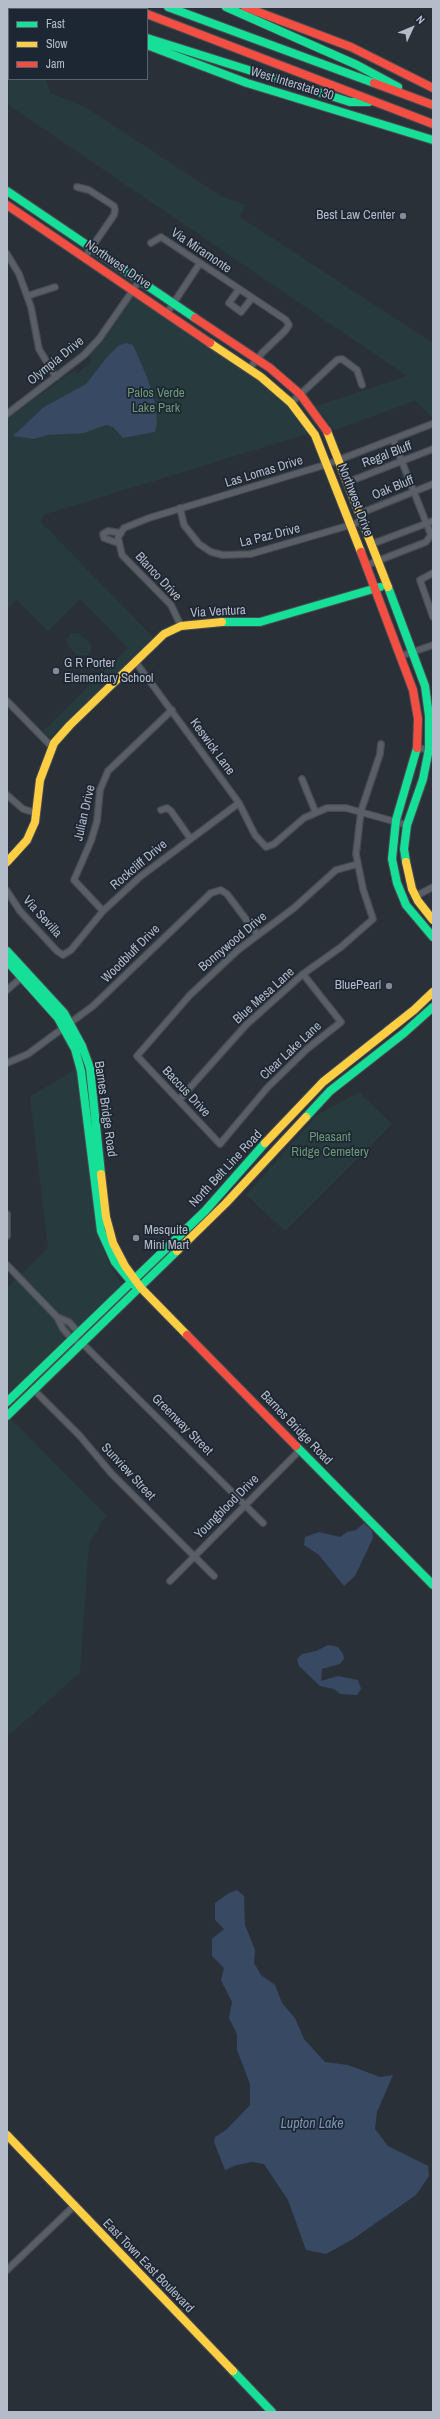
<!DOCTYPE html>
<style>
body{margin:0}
#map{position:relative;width:440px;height:2419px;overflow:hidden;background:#2a3038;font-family:"Archivo Narrow",sans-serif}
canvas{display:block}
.frame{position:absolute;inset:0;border:8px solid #b4bcc9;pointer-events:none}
.legend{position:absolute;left:8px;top:8px;width:140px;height:72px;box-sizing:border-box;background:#1d2633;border:1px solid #59626f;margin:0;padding:5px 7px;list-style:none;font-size:12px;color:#b4bcc9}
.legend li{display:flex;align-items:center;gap:8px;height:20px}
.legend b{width:20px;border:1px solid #59626f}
.north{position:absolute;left:392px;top:8px;width:40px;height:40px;-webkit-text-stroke:3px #1d2633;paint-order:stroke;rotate:46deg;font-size:11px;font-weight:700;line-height:16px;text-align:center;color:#b4bcc9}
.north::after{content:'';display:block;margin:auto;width:14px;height:18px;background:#b4bcc9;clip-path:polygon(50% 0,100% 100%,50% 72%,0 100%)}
</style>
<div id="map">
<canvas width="440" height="2419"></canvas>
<div class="frame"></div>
<ul class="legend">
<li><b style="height:5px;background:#16e098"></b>Fast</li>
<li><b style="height:5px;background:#ffcf43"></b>Slow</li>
<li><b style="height:5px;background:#f24e42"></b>Jam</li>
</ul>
<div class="north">N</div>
</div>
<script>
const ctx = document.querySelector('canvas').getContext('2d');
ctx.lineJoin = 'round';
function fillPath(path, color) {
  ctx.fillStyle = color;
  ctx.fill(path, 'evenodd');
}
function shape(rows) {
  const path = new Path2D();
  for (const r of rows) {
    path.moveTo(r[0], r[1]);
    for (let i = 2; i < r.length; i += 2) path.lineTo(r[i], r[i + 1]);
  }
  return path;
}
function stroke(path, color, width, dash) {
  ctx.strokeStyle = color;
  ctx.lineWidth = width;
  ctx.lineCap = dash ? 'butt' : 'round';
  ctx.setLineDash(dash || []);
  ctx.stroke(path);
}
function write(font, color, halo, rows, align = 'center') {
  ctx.font = font + ' "Archivo Narrow",sans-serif';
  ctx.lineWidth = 3.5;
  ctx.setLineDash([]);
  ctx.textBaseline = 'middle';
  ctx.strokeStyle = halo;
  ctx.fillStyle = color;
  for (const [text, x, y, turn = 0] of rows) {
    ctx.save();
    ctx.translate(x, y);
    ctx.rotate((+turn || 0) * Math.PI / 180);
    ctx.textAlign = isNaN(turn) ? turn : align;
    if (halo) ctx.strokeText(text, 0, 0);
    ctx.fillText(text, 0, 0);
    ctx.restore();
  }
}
fillPath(shape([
 [7,54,9,55,9,79,46,79,50,93,87,108,221,196,245,205,240,217,433,343,433,418,415,401,334,430,316,406,407,376,7,104],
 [138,296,281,396,310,433,43,515,41,522,153,637,50,738,43,731,128,648,80,599,48,631,17,600,7,609,7,419,59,381,74,371,77,374,92,361,89,357,90,353,111,330,132,297],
 [71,633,78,633,90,642,91,649,88,655,77,655,69,647,66,641],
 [77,1068,100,1237,109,1264,123,1286,7,1396,7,1288,48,1248,30,1097],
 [359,1092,392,1124,285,1231,246,1195,317,1115],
 [11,1419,106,1515,89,1544,80,1673,7,1737,7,1422]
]), '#273a3e');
fillPath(shape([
 [127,343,133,345,147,377,155,403,157,422,155,432,123,438,113,427,106,425,84,433,48,435,34,439,13,436,44,407,86,384,108,356,119,345],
 [364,1523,372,1531,373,1538,355,1576,344,1586,319,1555,304,1545,305,1537,319,1532,340,1537,347,1532,356,1530],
 [328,1645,338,1647,343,1654,344,1659,340,1664,322,1669,321,1681,338,1676,358,1680,361,1689,357,1695,340,1694,334,1689,320,1686,299,1666,297,1659,302,1654,316,1651],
 [237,1890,244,1896,245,1925,255,1950,254,1963,261,1975,275,1985,282,2003,295,2018,304,2039,325,2062,348,2065,380,2077,393,2075,377,2112,375,2129,388,2146,428,2166,429,2176,416,2195,353,2239,326,2254,306,2250,288,2200,264,2164,252,2162,237,2165,225,2170,214,2142,215,2137,226,2130,250,2105,250,2084,237,2050,237,2034,229,2018,232,2002,221,1980,224,1968,212,1956,212,1939,224,1929,215,1920,215,1903,229,1893]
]), '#384963');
const street = shape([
 [77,187,89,190,114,206,115,210,114,215,85,257],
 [151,243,161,237,286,320,289,325,285,331,262,353,249,369],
 [7,254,19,274,31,307,39,349,56,377],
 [239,289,229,303,241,312,252,298],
 [27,296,55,287],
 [167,313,200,263],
 [291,403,337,360,342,359,357,370,362,385],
 [7,414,84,355,99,339,140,280],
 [348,482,433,449],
 [180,508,184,525,199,544,211,552,223,555,251,554,364,521],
 [361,513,433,484],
 [118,543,104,538,103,534,108,531,121,533],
 [372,544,433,521],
 [367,565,426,542,431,535,393,439],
 [433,573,420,580,433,617],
 [181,626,171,605,122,555,118,537,124,528,149,518,328,464,432,424],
 [401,656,433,645],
 [135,661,239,803,255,835,266,847,274,844,304,818,327,808,346,808,407,825],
 [7,701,52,747],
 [416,748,433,750],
 [302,779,315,811],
 [7,795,23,809,36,813],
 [161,810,167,808,171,811,190,838],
 [7,891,20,911,57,951,63,955,71,950,103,911,141,876,239,803],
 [416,896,433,887],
 [103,911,74,880,91,841,97,821,100,790,108,771,172,710],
 [303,974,341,1022,307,1049,267,1088,220,1144,137,1056,190,995,238,950,294,908,336,870,358,864],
 [7,990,23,976],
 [7,1063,28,1054,93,1006,211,893,221,890,227,894,257,934],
 [179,1100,246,1025,303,974,341,947,373,919,363,889,356,854,361,811,380,754,381,744],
 [7,1214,7,1236],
 [7,1265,57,1317,63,1329,73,1340,83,1344,263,1523],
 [57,1317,69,1322,80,1334],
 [33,1389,80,1436,111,1473,214,1576],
 [170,1581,300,1450],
 [7,2270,74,2206]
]);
const fast = shape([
 [43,7,49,9],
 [168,7,374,83],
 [226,7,357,65,398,87],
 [147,38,350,102,369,102],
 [147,45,247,83,433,140],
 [7,191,195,318],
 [388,587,425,686,429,716,429,749,423,779,407,825,404,849,406,862],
 [222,622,260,622,380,587],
 [417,748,396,820,392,859,397,883,406,905,433,937],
 [7,951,64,1013,82,1046,90,1068,101,1174],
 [7,961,58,1018,75,1049,81,1071,101,1231,115,1262,134,1285],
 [306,1117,330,1091,404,1033,433,1007],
 [7,1402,205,1211,265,1143],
 [7,1416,177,1251],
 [296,1446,433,1585],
 [233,2371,272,2412]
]);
const slow = shape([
 [127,7,133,9],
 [210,343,261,377,291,403,315,435,361,552],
 [327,431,388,587],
 [7,862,27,840,35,822,40,780,54,743,70,725,164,634,181,626,222,622],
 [406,862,412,889,418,901,433,920],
 [265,1143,323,1082,414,1010,433,992],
 [101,1174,106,1217,113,1243,125,1266,141,1288,187,1335],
 [177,1251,226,1203,306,1117],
 [7,2135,233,2371]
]);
const jam = shape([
 [245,7,351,47,433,88],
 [147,14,433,124],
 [374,83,433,105],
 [7,205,210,343],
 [195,318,270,368,300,394,327,431],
 [361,552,413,690,418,719,417,748],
 [187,1335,296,1446]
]);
stroke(street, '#484c53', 8);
stroke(fast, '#484c53', 10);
stroke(slow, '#484c53', 10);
stroke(jam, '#484c53', 10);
stroke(street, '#5a5e66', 5.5);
stroke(fast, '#16e098', 8);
stroke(slow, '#ffcf43', 8);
stroke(jam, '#f24e42', 8);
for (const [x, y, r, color] of [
 [403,216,4,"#848b96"],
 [56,671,4,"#848b96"],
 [389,986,4,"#848b96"],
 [136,1238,4,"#848b96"]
]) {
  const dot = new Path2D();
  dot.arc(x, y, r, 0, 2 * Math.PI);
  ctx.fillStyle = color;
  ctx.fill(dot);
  stroke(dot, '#1d2633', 1.5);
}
write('13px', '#b4bcc9', '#1d2633', [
 ["West Interstate 30",292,84,17],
 ["Via Miramonte",201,251,34],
 ["Northwest Drive",118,265,34],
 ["Olympia Drive",56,361,-39],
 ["Regal Bluff",387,455,-21],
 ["Las Lomas Drive",264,472,-17],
 ["Oak Bluff",393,488,-22],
 ["Northwest Drive",355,500,69],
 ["La Paz Drive",270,536,-14],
 ["Blanco Drive",158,577,47],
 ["Via Ventura",218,612,-3],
 ["Keswick Lane",212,747,54],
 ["Julian Drive",85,813,-77],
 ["Rockcliff Drive",139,865,-40],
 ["Via Sevilla",42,917,48],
 ["Bonnywood Drive",233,942,-40],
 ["Woodbluff Drive",131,954,-45],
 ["Blue Mesa Lane",264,996,-42],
 ["Clear Lake Lane",291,1051,-43],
 ["Baccus Drive",186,1092,47],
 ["Barnes Bridge Road",105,1109,82],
 ["North Belt Line Road",226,1169,-47],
 ["Greenway Street",182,1425,45],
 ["Barnes Bridge Road",296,1428,46],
 ["Sunview Street",128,1472,47],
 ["Youngblood Drive",227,1507,-45],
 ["East Town East Boulevard",148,2266,46]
]);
write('13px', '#b4bcc9', '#1d2633', [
 ["Best Law Center",395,216],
 ["G R Porter",64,664,"left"],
 ["Elementary School",64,679,"left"],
 ["BluePearl",381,986],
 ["Mesquite",144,1231,"left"],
 ["Mini Mart",144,1246,"left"]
], 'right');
write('13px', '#6b9a76', '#1d2633', [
 ["Palos Verde",156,394],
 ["Lake Park",156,409],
 ["Pleasant",330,1138],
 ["Ridge Cemetery",330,1153]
]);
write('italic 14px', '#7c92b1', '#1d2633', [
 ["Lupton Lake",312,2124]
]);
</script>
